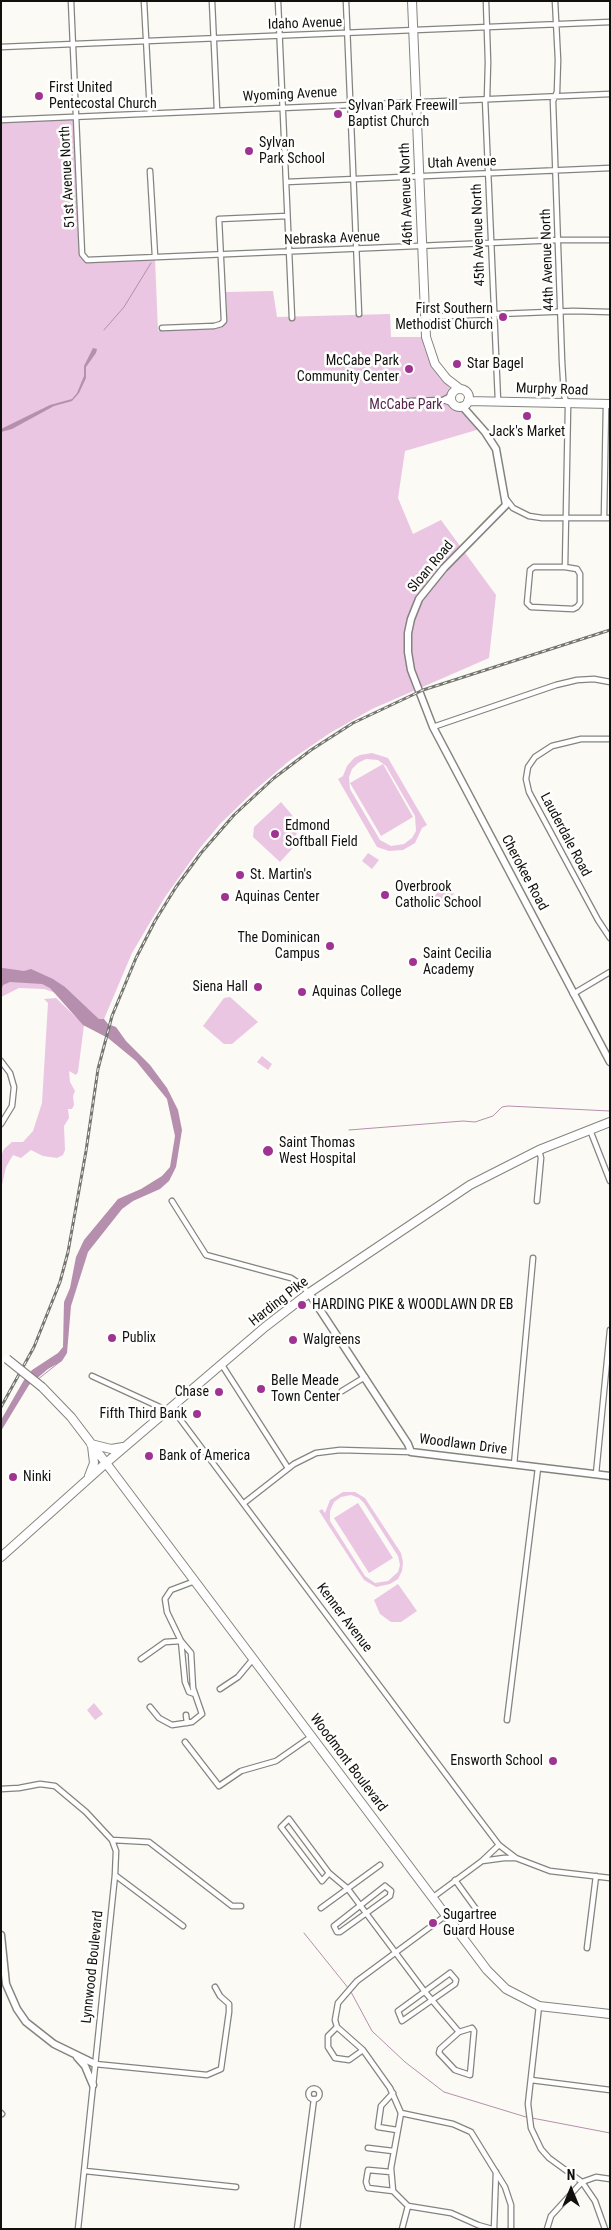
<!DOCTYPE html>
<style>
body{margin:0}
#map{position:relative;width:611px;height:2230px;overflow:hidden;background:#fbfaf5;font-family:"Roboto Condensed",sans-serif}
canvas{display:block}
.frame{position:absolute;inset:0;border:2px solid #10100e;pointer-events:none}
.north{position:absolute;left:546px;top:2165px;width:50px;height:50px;-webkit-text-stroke:4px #fffffe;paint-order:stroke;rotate:0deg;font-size:14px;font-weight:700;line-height:20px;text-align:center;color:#10100e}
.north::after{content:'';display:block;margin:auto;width:18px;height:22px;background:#10100e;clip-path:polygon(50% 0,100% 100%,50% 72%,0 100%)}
</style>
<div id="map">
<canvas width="611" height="2230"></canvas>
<div class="frame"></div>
<div class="north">N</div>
</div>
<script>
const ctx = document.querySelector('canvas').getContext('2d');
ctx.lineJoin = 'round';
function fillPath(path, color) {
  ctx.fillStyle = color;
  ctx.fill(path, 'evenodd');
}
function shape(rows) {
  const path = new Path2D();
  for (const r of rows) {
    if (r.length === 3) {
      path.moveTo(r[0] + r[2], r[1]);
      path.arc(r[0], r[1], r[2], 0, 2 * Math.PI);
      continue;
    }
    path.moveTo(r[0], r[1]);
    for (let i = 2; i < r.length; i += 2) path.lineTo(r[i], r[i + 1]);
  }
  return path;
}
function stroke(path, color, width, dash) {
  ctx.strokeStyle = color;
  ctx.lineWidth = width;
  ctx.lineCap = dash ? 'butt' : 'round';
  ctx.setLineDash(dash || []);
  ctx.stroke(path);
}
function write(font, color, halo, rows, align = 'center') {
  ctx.font = font + ' "Roboto Condensed",sans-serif';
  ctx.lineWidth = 5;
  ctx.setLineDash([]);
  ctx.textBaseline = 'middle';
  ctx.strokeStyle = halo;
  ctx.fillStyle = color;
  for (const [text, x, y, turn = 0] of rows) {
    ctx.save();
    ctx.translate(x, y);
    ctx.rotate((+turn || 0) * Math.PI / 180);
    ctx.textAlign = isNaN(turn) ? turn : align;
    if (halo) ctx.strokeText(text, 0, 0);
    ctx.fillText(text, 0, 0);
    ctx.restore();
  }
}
fillPath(shape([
 [74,119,81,257,86,262,91,262,155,259,158,331,222,327,227,322,226,292,273,291,277,317,390,314,391,337,422,337,425,350,436,371,449,386,451,399,465,411,480,429,405,451,398,498,413,534,441,520,496,595,489,658,372,709,330,733,289,761,255,790,220,824,200,848,165,897,132,953,104,1019,99,1019,71,993,56,993,44,989,19,988,1,997,1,123],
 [372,753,388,758,427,825,422,828,415,843,403,850,389,851,377,847,338,779,343,776,347,766,354,758,360,755],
 [366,759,378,760,386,766,415,816,416,831,412,838,404,844,391,846,380,840,350,789,349,777,352,769,358,763],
 [383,764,413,817,381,836,350,783],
 [281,802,292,815,297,832,292,849,280,862,253,837,254,827],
 [368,853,379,860,372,869,362,861],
 [446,885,454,894,441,906,433,897],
 [230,997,258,1022,232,1044,224,1044,203,1026,224,998],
 [56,998,84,1025,78,1072,76,1075,69,1071,70,1082,75,1091,73,1096,74,1105,72,1109,68,1109,69,1118,64,1126,65,1150,63,1155,57,1158,43,1156,31,1150,21,1158,13,1155,6,1167,2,1185,1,1156,4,1149,12,1142,23,1142,33,1131,42,1103,48,1003,44,999],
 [262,1056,272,1064,268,1070,257,1062],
 [343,1492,355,1492,365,1498,401,1553,403,1562,402,1571,398,1579,390,1584,376,1587,364,1580,319,1511,322,1509,325,1513,330,1500],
 [351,1495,359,1498,364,1503,398,1556,400,1565,398,1572,388,1581,375,1583,365,1576,330,1521,330,1511,334,1502,341,1497],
 [358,1503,393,1558,369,1573,334,1518],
 [398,1584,417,1611,401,1622,391,1622,380,1614,374,1600],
 [94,1703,103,1714,95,1720,87,1710]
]), '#eac6e2');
fillPath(shape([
 [93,348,97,349,96,353,86,367,86,378,79,393,72,401,54,406,12,429,1,432,1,429,50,405,72,399,77,393,84,376,84,366],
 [3,968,24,971,31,969,53,979,65,987,99,1019,104,1019,108,1024,116,1027,126,1041,150,1065,167,1088,178,1110,182,1130,176,1167,169,1181,160,1189,133,1201,122,1209,88,1252,71,1306,67,1353,62,1361,48,1369,29,1385,1,1431,1,1420,24,1380,32,1370,58,1353,63,1347,64,1302,70,1288,76,1257,84,1240,118,1199,141,1189,162,1176,170,1167,175,1136,167,1099,136,1061,108,1038,83,1025,50,988,42,984,10,982,3,985,1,991,1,969]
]), '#b58fad');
stroke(shape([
 [104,330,124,307,151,263],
 [349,1130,463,1121,475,1122,493,1116,502,1107,508,1106,610,1111],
 [37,1380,61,1361],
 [304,1933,349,1989],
 [351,1992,372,2031,405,2062,444,2092,526,2117],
 [532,2118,610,2133]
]), '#b58fad', 1);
const street = shape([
 [71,1,82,254,87,260,559,240,610,240],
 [144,1,150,113],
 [212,1,217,110],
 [278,1,292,318],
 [346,1,359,314],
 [486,1,488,62,487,99],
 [555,1,558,60,557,92,553,101,562,361,564,395,568,407,565,567,577,569,580,574,580,603,577,607,573,609,531,607,527,603,530,570,534,567,565,567],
 [1,47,610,22],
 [485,99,498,401],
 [1,120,610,94],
 [150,171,155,256],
 [286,182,610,168],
 [424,317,573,311,610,312],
 [162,328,214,326,221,324,224,321,219,219,287,216],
 [443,400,452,403],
 [384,406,411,401,443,400,451,396],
 [506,499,513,508,529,516,542,518,610,518],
 [604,518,606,404],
 [433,727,556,685,577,680,594,679,610,682],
 [610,739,581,739,552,746,535,757,528,767,526,779,529,792,598,920,610,938],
 [573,994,610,972],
 [1,1061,10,1073,14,1087,12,1106,1,1124],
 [590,1130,610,1181],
 [172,1201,206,1255,291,1278,300,1284,309,1293],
 [537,1201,541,1158,539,1150],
 [222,1365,288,1468],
 [92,1376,177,1415,477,1816,499,1845,516,1858],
 [342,1391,365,1377],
 [514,1465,533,1258],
 [596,1474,610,1330],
 [244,1503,294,1464,316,1453,340,1450,411,1452],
 [181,1641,185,1682,189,1692,195,1694],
 [141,1659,165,1642,181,1641,167,1612,165,1599,171,1590,195,1581],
 [220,1689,238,1677,253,1659],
 [150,1707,159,1718,172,1725,192,1722,202,1714,193,1688,191,1653,181,1641],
 [186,1715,187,1723],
 [507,1720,538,1468],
 [185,1742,219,1786,241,1771,276,1761,312,1736],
 [1,1789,19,1788,40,1784,55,1786,86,1812,112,1840,116,1851,115,1875,78,2229],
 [112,1840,149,1842,232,1906,241,1906],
 [482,1861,499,1845],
 [329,1873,322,1881,281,1827,289,1819,329,1873,348,1889,425,1992,459,2032],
 [115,1875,183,1926],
 [455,1880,476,1909],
 [385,1886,391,1891,390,1896,340,1932,337,1932,334,1926,385,1886],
 [432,1898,482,1861,504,1858,516,1858,550,1871,610,1878],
 [321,1908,380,1865],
 [445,1916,357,1981,338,2003,335,2020,337,2027,363,2050,390,2088,401,2113,391,2168,393,2191,408,2206,451,2213,478,2225,492,2229],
 [587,1948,596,1876],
 [450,1973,456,1980,455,1984,402,2021,398,2011,450,1973],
 [539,2006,528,2104,531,2128,541,2149,549,2158,582,2182,595,2201,605,2229],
 [337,2027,328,2036,328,2047,335,2058,349,2060,363,2050],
 [472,2028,474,2031,470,2075,455,2070,439,2053,440,2049,459,2032,472,2028],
 [95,2064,207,2075,221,2069,229,2012,229,2004,220,1996,215,1987],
 [531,2080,610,2090],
 [314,2094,5.5],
 [393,2093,381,2106,378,2127,397,2130],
 [1,2113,2,2114],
 [401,2113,453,2124,471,2132,505,2187,511,2205,511,2229],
 [368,2148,393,2151],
 [85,2171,236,2187],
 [391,2172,368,2170,366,2182,368,2188,393,2191],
 [297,2229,314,2099],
 [402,2229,408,2206],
 [494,2229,496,2172],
 [547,2229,551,2216,582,2182,596,2177,610,2179]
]);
const secondary = shape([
 [462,406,485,432,496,449,506,505,444,568,419,599,411,619,408,633,408,652,411,670,433,727,610,1062],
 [309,1293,408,1444,411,1452,610,1476],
 [1,1935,6,1984,17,2009,26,2022,54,2044,95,2064],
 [77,2057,85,2066,93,2085]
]);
const primary = shape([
 [412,1,426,337,435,364,447,379,460,389],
 [460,398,9],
 [468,401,610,404],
 [42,1387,71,1417,106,1463,487,1970,506,1989,539,2006,610,2014],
 [91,1444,111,1449,123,1447],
 [89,1476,94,1463,92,1446],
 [1,1557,106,1463,265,1327,309,1293,470,1185,539,1150,610,1122]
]);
stroke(street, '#84847f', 7);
stroke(secondary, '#84847f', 9);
stroke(primary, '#84847f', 10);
stroke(street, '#fff', 4.5);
stroke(secondary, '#fff', 6);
stroke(primary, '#fff', 8);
const rail = shape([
 [1,1407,34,1347,60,1282,68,1252,86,1151,98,1069,112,1016,136,958,155,921,176,887,201,853,234,815,274,778,311,750,353,723,423,690,610,630]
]);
stroke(rail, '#757571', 3);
stroke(rail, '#fffffe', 1, [4]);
const primaryBridge = shape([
 [7,1359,42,1387]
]);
stroke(primaryBridge, '#84847f', 10, []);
stroke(primaryBridge, '#fff', 8);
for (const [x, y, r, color] of [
 [39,96,5,"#a03392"],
 [338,114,5,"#a03392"],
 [249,151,5,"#a03392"],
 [503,317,5,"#a03392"],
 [457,364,5,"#a03392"],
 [409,369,5,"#a03392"],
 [527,416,5,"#a03392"],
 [275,834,5,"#a03392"],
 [240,875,5,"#a03392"],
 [385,895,5,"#a03392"],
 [225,897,5,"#a03392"],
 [330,946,5,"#a03392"],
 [413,962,5,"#a03392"],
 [258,987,5,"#a03392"],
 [302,992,5,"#a03392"],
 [268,1151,6,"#a03392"],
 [302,1305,5,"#a03392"],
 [112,1338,5,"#a03392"],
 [293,1340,5,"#a03392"],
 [261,1389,5,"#a03392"],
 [219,1392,5,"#a03392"],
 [197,1414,5,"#a03392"],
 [149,1456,5,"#a03392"],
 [13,1477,5,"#a03392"],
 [553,1761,5,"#a03392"],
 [433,1923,5,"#a03392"]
]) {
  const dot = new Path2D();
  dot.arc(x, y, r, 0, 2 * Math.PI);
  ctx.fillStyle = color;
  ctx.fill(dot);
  stroke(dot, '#fffffe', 2);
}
write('14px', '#10100e', '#fffffe', [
 ["Idaho Avenue",305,24,-2],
 ["Wyoming Avenue",290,95,-3],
 ["Utah Avenue",462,163,-2],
 ["51st Avenue North",68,177,-93],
 ["46th Avenue North",407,194,-92],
 ["45th Avenue North",479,235,-92],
 ["Nebraska Avenue",332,239,-2],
 ["44th Avenue North",548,260,-92],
 ["Murphy Road",552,390,2],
 ["Sloan Road",431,567,-50],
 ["Lauderdale Road",565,835,62],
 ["Cherokee Road",524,873,62],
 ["Harding Pike",279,1302,-38],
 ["Woodlawn Drive",463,1445,7],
 ["Kenner Avenue",344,1618,53],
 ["Woodmont Boulevard",348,1763,53],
 ["Lynnwood Boulevard",93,1967,-84]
]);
write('14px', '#10100e', '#fffffe', [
 ["First United",49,88],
 ["Pentecostal Church",49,104],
 ["Sylvan Park Freewill",348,106],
 ["Baptist Church",348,122],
 ["Sylvan",259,143],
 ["Park School",259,159],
 ["First Southern",493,309,"right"],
 ["Methodist Church",493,325,"right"],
 ["McCabe Park",399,361,"right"],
 ["Community Center",399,377,"right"],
 ["Star Bagel",467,364],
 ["Jack's Market",527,432,"center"],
 ["Edmond",285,826],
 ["Softball Field",285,842],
 ["St. Martin's",250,875],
 ["Overbrook",395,887],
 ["Catholic School",395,903],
 ["Aquinas Center",235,897],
 ["The Dominican",320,938,"right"],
 ["Campus",320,954,"right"],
 ["Saint Cecilia",423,954],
 ["Academy",423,970],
 ["Siena Hall",248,987,"right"],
 ["Aquinas College",312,992],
 ["Saint Thomas",279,1143],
 ["West Hospital",279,1159],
 ["HARDING PIKE & WOODLAWN DR EB",312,1305],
 ["Publix",122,1338],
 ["Walgreens",303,1340],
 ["Belle Meade",271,1381],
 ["Town Center",271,1397],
 ["Chase",209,1392,"right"],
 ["Fifth Third Bank",187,1414,"right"],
 ["Bank of America",159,1456],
 ["Ninki",23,1477],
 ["Ensworth School",543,1761,"right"],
 ["Sugartree",443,1915],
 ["Guard House",443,1931]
], 'left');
write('14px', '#56254e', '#fffffe', [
 ["McCabe Park",406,405]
]);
</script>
